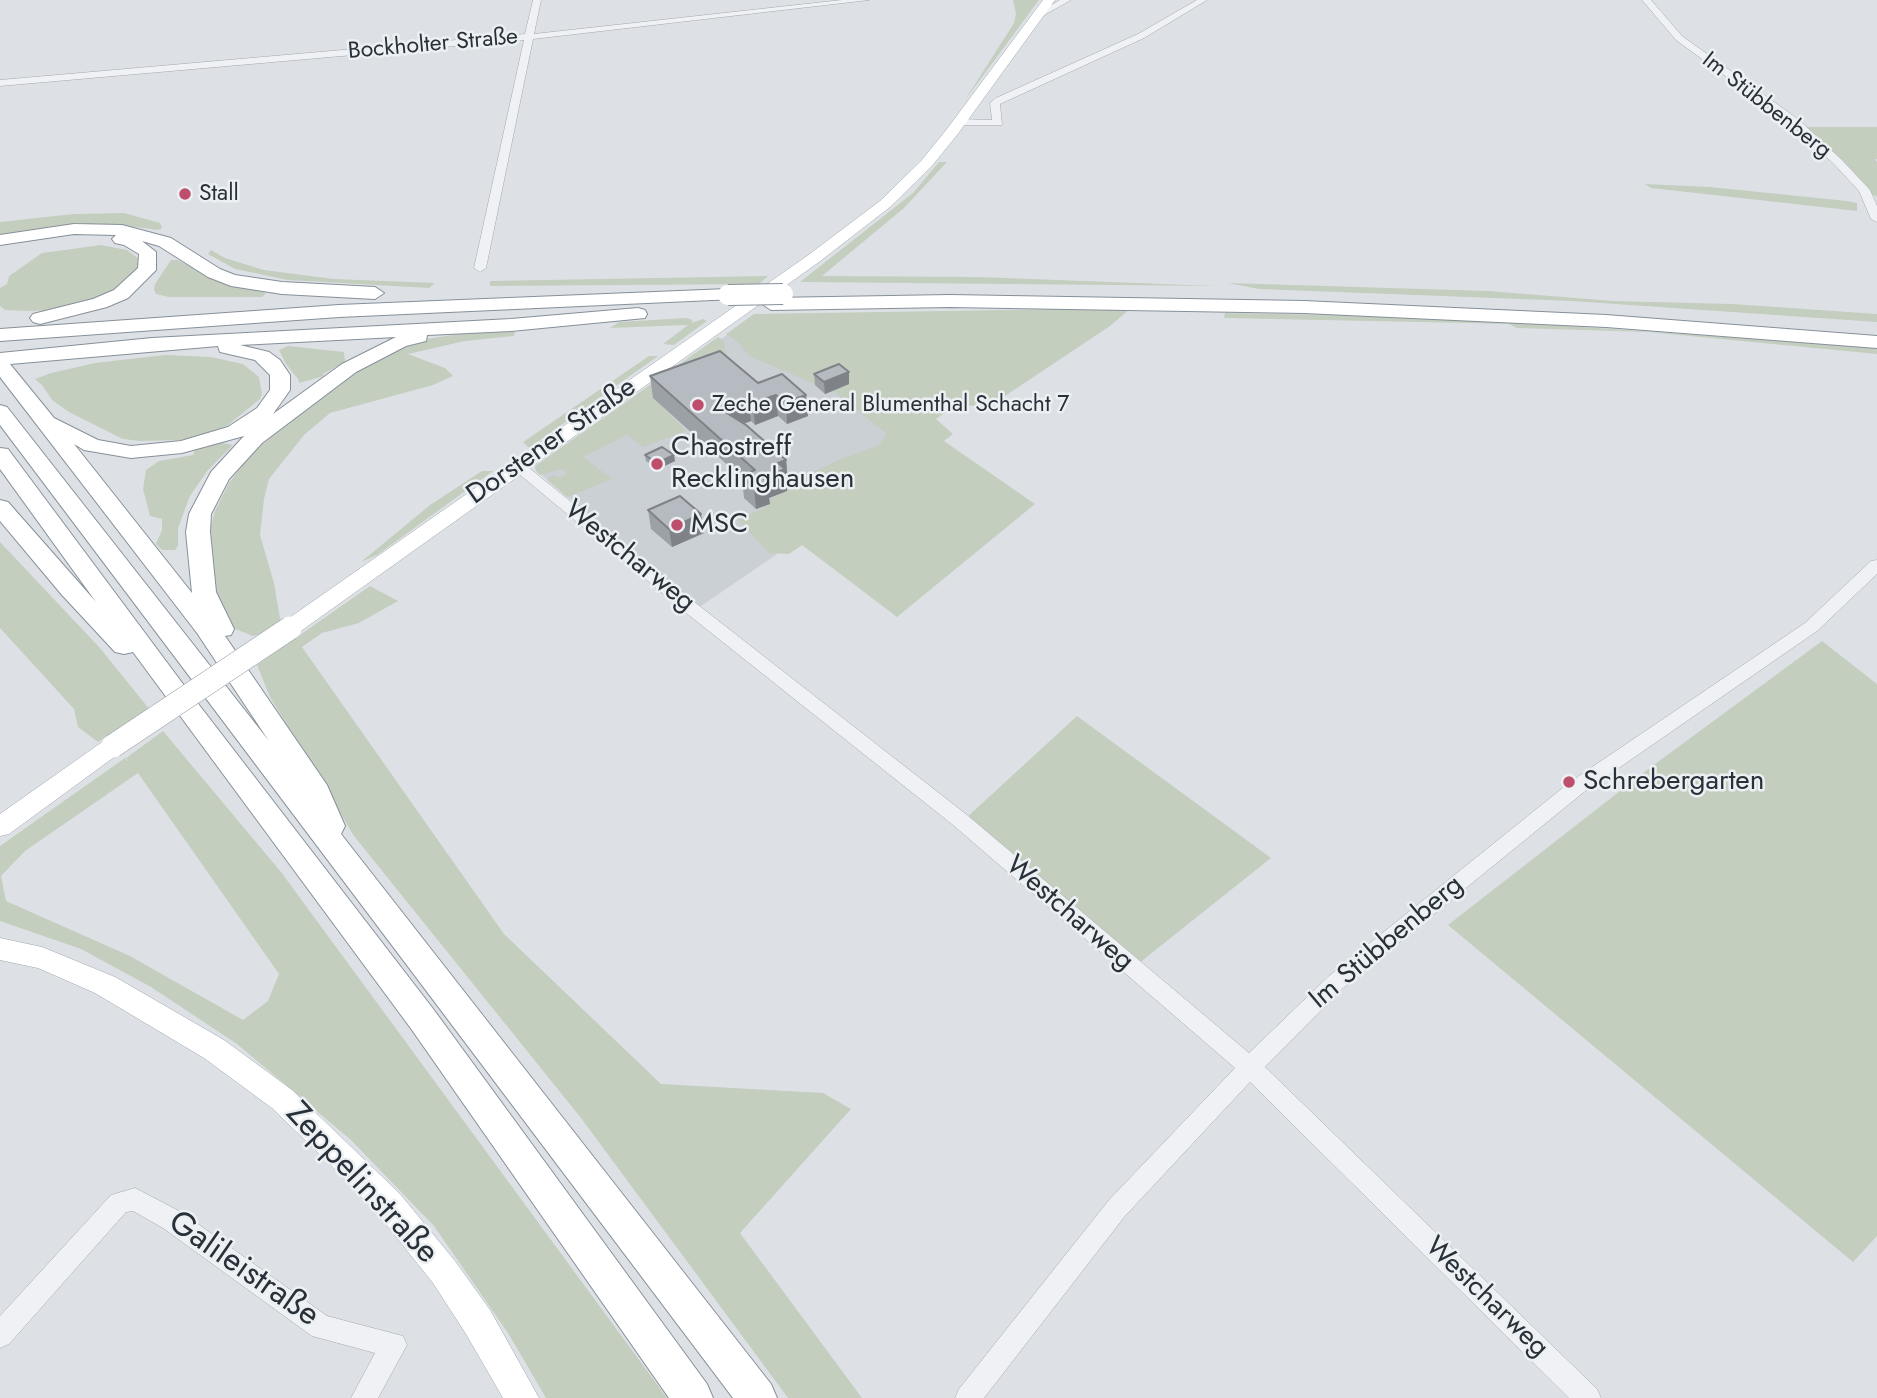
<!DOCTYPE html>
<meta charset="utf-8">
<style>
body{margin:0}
canvas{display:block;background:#dde1e5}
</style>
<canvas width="1877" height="1398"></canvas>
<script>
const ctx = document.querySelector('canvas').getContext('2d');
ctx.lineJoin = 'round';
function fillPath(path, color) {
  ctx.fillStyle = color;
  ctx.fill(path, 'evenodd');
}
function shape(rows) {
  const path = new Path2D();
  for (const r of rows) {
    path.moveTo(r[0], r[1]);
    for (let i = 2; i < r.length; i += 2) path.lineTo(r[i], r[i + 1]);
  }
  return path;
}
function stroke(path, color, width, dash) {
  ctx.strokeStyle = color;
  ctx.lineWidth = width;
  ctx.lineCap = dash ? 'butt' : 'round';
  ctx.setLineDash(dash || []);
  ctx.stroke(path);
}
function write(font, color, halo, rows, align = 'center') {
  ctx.font = font + ' Jost,sans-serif';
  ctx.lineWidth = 5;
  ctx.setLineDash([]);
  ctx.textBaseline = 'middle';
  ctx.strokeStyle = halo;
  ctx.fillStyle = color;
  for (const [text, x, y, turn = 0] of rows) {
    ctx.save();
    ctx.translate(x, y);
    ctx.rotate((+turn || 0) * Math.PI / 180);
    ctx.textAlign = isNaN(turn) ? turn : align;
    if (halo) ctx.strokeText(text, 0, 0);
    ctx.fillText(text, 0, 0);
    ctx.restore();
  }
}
fillPath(shape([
 [747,321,943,441,698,608,535,469]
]), '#cbd0d5');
fillPath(shape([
 [1013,0,1039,0,965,100,1014,23,1016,14],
 [1804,127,1877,127,1877,159,1875,159,1877,162,1877,197,1867,191],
 [939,162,947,162,904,208,822,276,978,277,1217,286,800,282,913,193],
 [1645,184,1710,187,1847,201,1857,203,1857,211,1651,188],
 [124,213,160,223,162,228,158,230,128,226,73,226,0,237,0,222,74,214],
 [101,245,127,250,139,259,141,267,118,288,87,304,60,310,28,311,5,310,0,306,0,288,7,284,9,276,42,253],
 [211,250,225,258,264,270,334,279,435,283,429,288,288,280,235,269,208,254],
 [171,260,178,260,210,277,266,293,262,297,169,297,156,294,154,290,155,284],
 [768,276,759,284,490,286,490,281],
 [1228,283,1488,291,1613,301,1733,304,1877,314,1877,322,1572,301,1259,289],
 [1131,308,1110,326,987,408,958,404,936,419,953,434,944,441,1035,504,897,617,802,545,789,554,769,553,738,520,770,505,768,500,788,491,783,486,841,459,879,445,887,434,836,393,749,356,739,343,726,334,754,314],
 [1225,313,1389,316,1540,324,1856,346,1877,348,1877,354,1648,332,1517,328,1509,324,1468,323,1224,318],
 [686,318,693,320,691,323,703,319,707,321,674,345,663,344,688,325,610,328,619,322],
 [510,330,515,332,514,336,465,341,408,354,445,368,453,376,433,385,330,413,304,435,269,479,264,499,260,535,274,583,281,624,266,633,253,636,233,628,216,593,212,573,211,526,215,511,229,483,249,456,310,403,370,362,427,339,472,332],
 [718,337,723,340,726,353,736,367,653,397,686,431,643,447,627,435,583,457,612,479,567,497,547,480,553,475,560,477,567,474,563,469,540,475,536,471,535,466],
 [288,346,344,352,345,362,323,374,324,376,299,383,298,379,286,364,279,350],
 [165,355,211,357,243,364,259,377,262,394,260,399,228,425,215,431,181,440,140,441,123,439,69,412,52,400,42,385,35,379,51,373,95,363],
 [649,356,658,356,529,448,523,442],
 [219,442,233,445,208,470,190,496,178,528,178,546,175,550,162,550,156,544,162,530,162,519,150,516,143,489,146,470,159,461,193,455,195,450],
 [482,471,493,471,377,555,361,562,430,505],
 [0,542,100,648,150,710,98,742,78,727,74,709,0,628],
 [370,586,398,601,359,623,322,633,302,647,504,934,661,1084,823,1093,851,1109,740,1233,862,1398,788,1398,581,1118,354,836,270,697,257,665],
 [1822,641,1877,684,1877,1236,1853,1262,1448,925,1647,770],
 [1077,716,1271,858,1138,964,965,819],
 [163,731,281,872,667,1398,546,1398,508,1333,434,1226,351,1140,237,1044,151,987,81,949,0,921,0,846,125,758,130,763,126,758],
 [138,773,279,974,268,1001,243,1020,130,956,6,901,1,876,25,851]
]), '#c4cebf');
const minor = shape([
 [533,0,541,0,534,34,842,0,869,0,533,39,486,268,480,272,474,268,524,40,0,86,0,80,525,34,533,0],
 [1060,0,1071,0,1039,18,1032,16,1060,0],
 [1197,0,1207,0,1144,38,1000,104,1002,125,959,125,954,122,959,119,992,120,990,103,996,98,1138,34,1197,0],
 [1642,0,1651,0,1682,36,1799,120,1842,160,1870,190,1877,206,1877,222,1871,219,1859,191,1834,164,1791,124,1676,40,1642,0],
 [518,462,523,463,702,608,967,815,1249,1053,1329,976,1570,782,1805,623,1871,561,1877,560,1877,574,1817,631,1584,792,1343,988,1265,1067,1597,1389,1601,1398,1569,1398,1250,1082,1125,1216,984,1398,955,1398,959,1389,1109,1200,1235,1068,953,825,690,616,513,469,511,466,513,463,518,462],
 [135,1188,181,1212,327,1316,403,1336,407,1345,378,1398,351,1398,375,1353,312,1336,163,1228,133,1211,126,1212,9,1344,0,1348,0,1316,111,1195,135,1188]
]);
const major = shape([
 [1043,0,1055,0,957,135,931,167,890,207,819,262,298,633,282,633,279,628,282,623,807,256,880,201,921,161,947,129,1043,0],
 [113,738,121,740,125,746,121,752,9,834,0,836,0,814,105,740,113,738],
 [0,938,42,947,115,977,224,1040,292,1090,400,1194,455,1261,490,1310,539,1398,503,1398,466,1334,433,1283,378,1214,329,1163,272,1108,204,1058,95,993,38,968,0,960,0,938]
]);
const highway = shape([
 [74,224,122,225,171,238,220,269,235,275,282,282,375,287,384,293,375,299,282,294,231,286,208,277,159,246,142,241,156,252,156,270,128,298,107,307,40,324,33,322,30,318,33,314,93,299,114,290,138,268,139,254,124,245,115,243,112,239,116,235,74,234,0,245,0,235,74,224],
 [728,289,735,291,737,295,735,299,339,317,0,341,0,329,339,305,728,289],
 [950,295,1304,301,1606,315,1877,336,1877,348,1606,327,1304,313,950,307,771,310,762,304,771,298,950,295],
 [638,308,645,310,647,314,645,318,511,331,427,335,426,341,406,346,356,372,262,443,229,479,211,514,210,532,216,592,234,629,231,635,225,636,327,785,345,826,341,834,771,1384,777,1398,733,1398,0,425,0,405,7,407,269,741,197,633,0,377,0,353,152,338,511,319,638,308],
 [396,337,342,364,273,414,290,390,290,375,280,360,269,352,240,345,396,337],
 [218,346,220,352,255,360,270,375,270,390,257,408,228,427,181,441,131,446,98,440,54,418,10,364,218,346],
 [244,436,211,472,189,514,186,532,192,593,74,444,84,450,131,458,182,453,244,436],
 [0,448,8,449,183,684,434,1010,707,1384,713,1398,669,1398,412,1030,133,652,124,654,115,652,62,595,0,521,0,500,8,502,96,602,0,469,0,448]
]);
stroke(minor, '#a3a8ae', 1);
stroke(major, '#9ea7af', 1);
stroke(highway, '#86909a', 2);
fillPath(minor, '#eff1f4');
fillPath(major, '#fff');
fillPath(highway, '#fff');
const majorBridge = shape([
 [113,746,290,628]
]);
const highwayBridge = shape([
 [728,295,783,294]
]);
stroke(majorBridge, '#9ea7af', 24, []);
stroke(highwayBridge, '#86909a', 22, []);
stroke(majorBridge, '#fff', 23);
stroke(highwayBridge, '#fff', 20);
fillPath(shape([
 [849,372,849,384,825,394,815,385,814,374],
 [650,376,758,383,808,416,787,424,778,416,755,425,751,421,744,423,786,460,788,482,786,483,787,491,769,498,770,504,756,509,744,498,742,478,653,398],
 [645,455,675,461,658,469,646,461],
 [648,510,704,533,672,547,651,529]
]), '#9ca1a6');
fillPath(shape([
 [849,372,849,384,825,394,824,382],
 [776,395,778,416,755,425,753,403],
 [806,395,808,416,787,424,786,402],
 [748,400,751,421,725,431,722,410],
 [674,455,675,461,658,469,657,463],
 [786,460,788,482,786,483,787,491,769,498,770,504,756,509,754,487,778,463],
 [701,514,704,533,672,547,669,529]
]), '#7f8387');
const building = shape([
 [720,351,758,383,782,374,806,395,786,402,776,395,753,403,748,400,722,410,746,425,786,460,778,463,785,469,763,478,768,482,754,487,741,476,755,470,650,376,720,351],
 [839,364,849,372,824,382,814,374,839,364],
 [662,447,674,455,657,463,645,455,662,447],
 [680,496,701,514,669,529,648,510,680,496]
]);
fillPath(building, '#b5bbc1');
stroke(building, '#7f8387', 2);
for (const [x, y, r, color] of [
 [185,194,7,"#bd4f6c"],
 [698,405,7,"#bd4f6c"],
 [657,464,7,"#bd4f6c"],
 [677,525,7,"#bd4f6c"],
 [1569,782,7,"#bd4f6c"]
]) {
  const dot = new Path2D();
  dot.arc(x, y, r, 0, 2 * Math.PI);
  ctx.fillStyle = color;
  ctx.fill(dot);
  stroke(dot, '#ecf0f3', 2.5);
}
write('23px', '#283039', '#ecf0f3', [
 ["Bockholter Straße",433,45,-5],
 ["Im Stübbenberg",1766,106,38]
]);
write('23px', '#283039', '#ecf0f3', [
 ["Stall",199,194],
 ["Zeche General Blumenthal Schacht 7",712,405]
], 'left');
write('28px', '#283039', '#ecf0f3', [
 ["Dorstener Straße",552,442,-35],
 ["Westcharweg",629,557,39],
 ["Westcharweg",1069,914,41],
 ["Im Stübbenberg",1387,943,-40],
 ["Westcharweg",1486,1298,44]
]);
write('28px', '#283039', '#ecf0f3', [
 ["Chaostreff",671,448],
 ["Recklinghausen",671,480],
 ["MSC",691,525],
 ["Schrebergarten",1583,782]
], 'left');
write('33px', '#283039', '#ecf0f3', [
 ["Zeppelinstraße",361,1184,47],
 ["Galileistraße",243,1270,35]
]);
</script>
